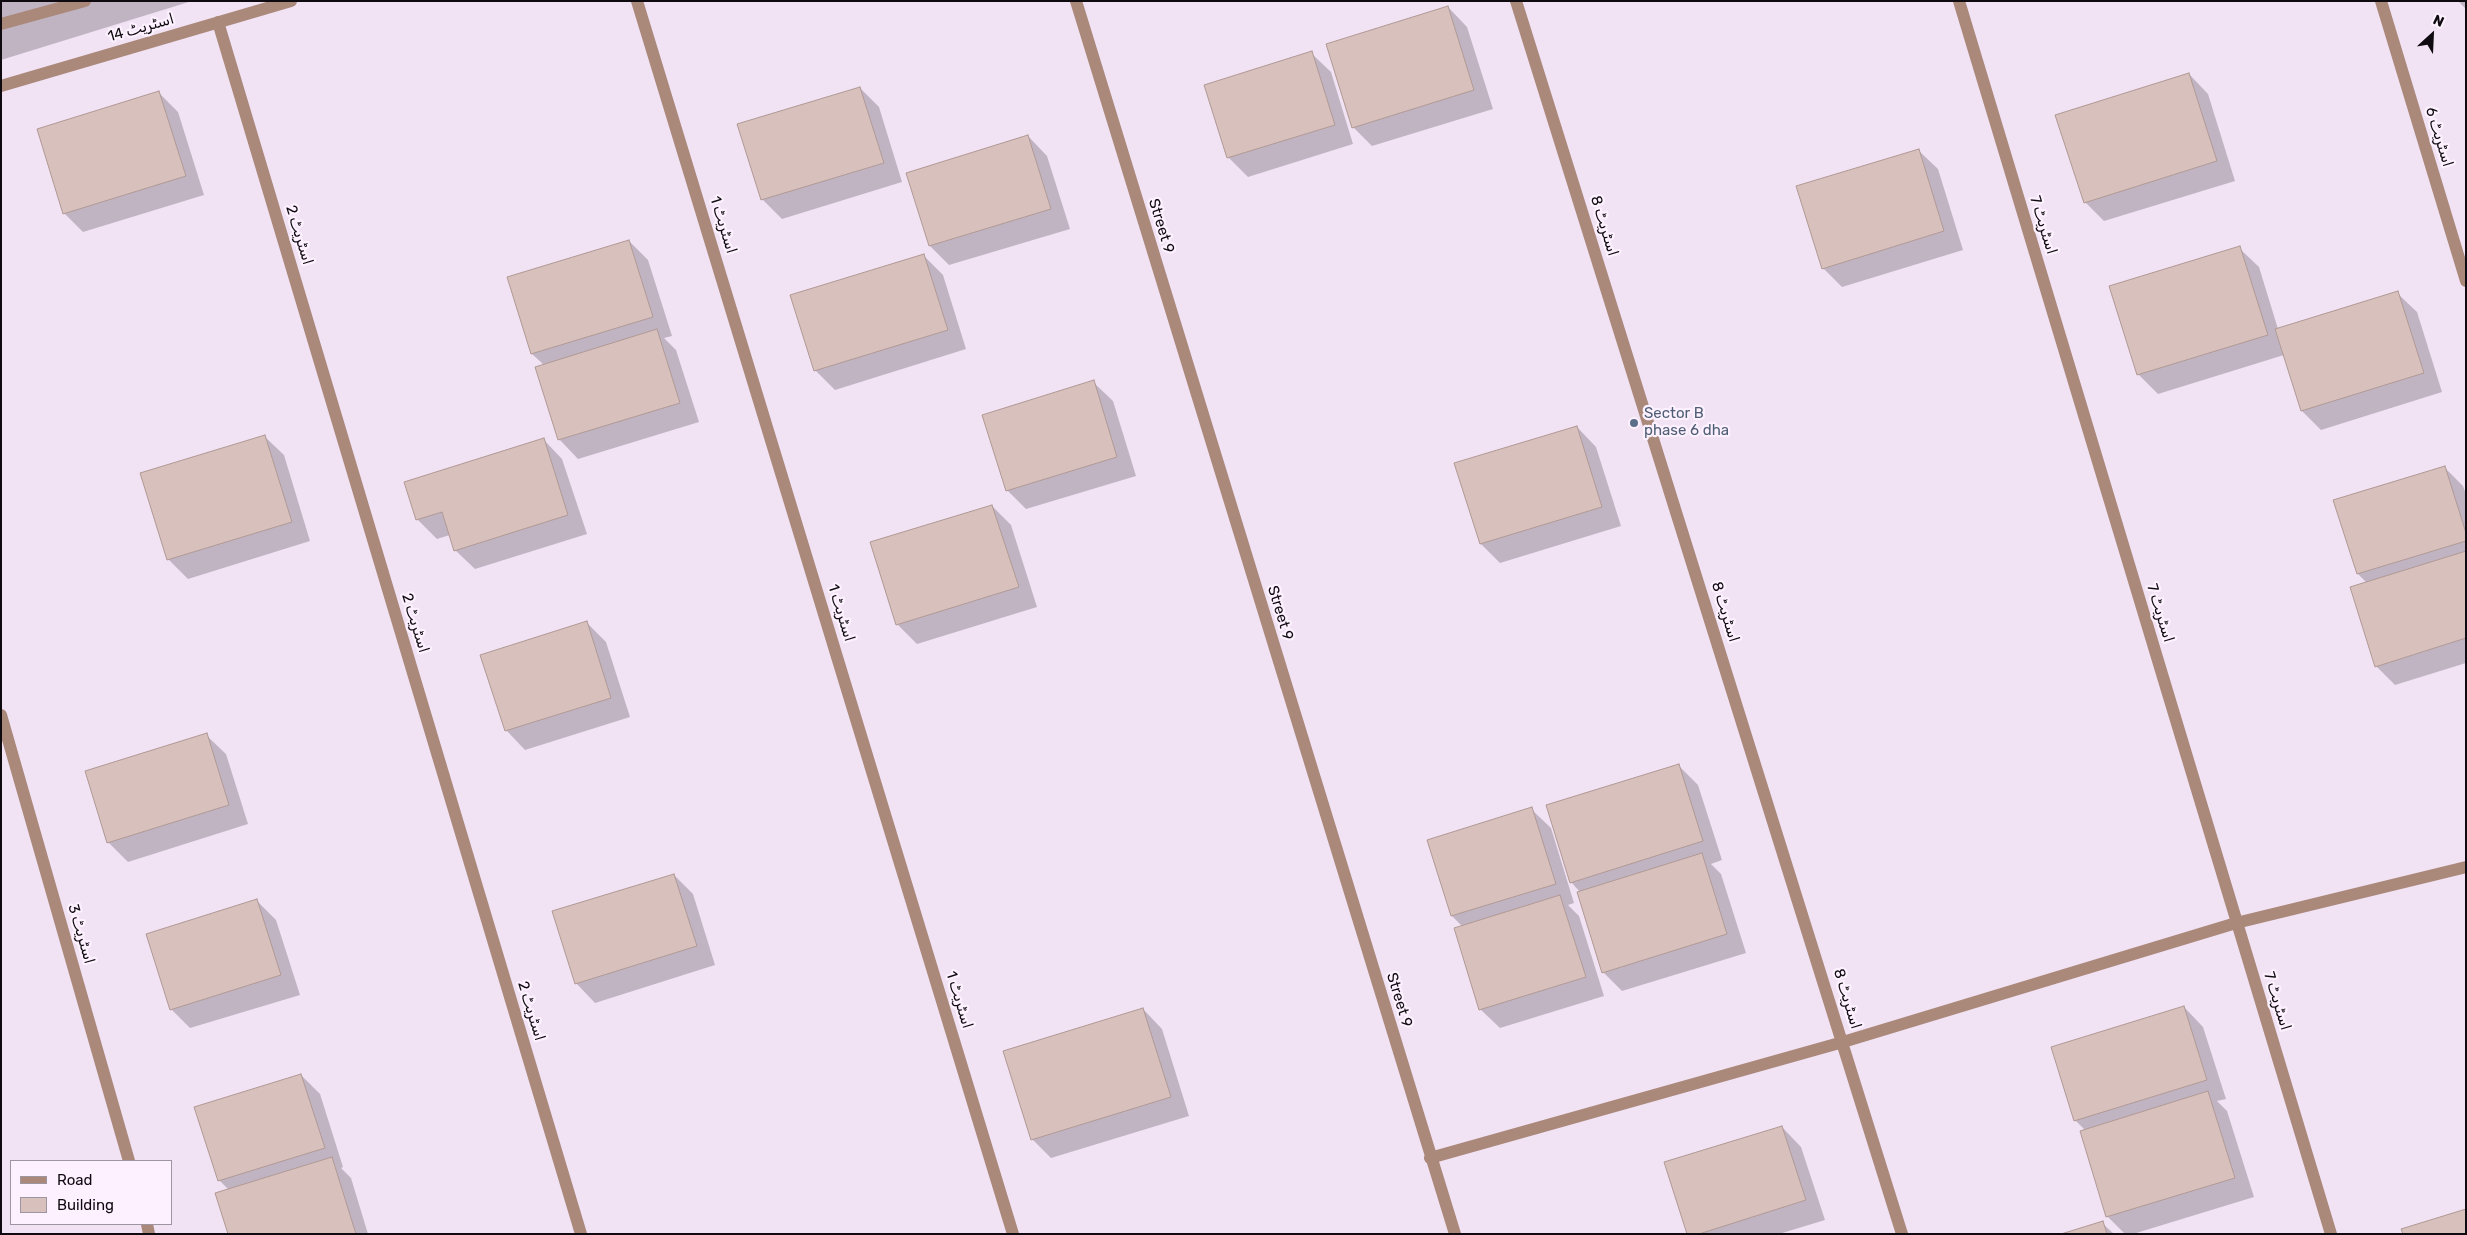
<!DOCTYPE html>
<meta charset="utf-8">
<style>
body{margin:0}
#map{position:relative;width:2467px;height:1235px;overflow:hidden;background:#f1e2f4;font-family:Rubik,sans-serif}
canvas{display:block}
.frame{position:absolute;inset:0;border:2px solid #0e0a0f;pointer-events:none}
.legend{position:absolute;left:10px;top:1160px;width:162px;height:65px;box-sizing:border-box;background:#fdf1ff;border:1px solid #9d959f;margin:0;padding:6px 9px;list-style:none;font-size:15px;color:#0e0a0f}
.legend li{display:flex;align-items:center;gap:10px;height:25px}
.legend b{width:25px;border:1px solid #9d959f}
.north{position:absolute;left:2407px;top:10px;width:50px;height:50px;-webkit-text-stroke:4px #fdf1ff;paint-order:stroke;rotate:25deg;font-size:14px;font-weight:700;line-height:20px;text-align:center;color:#0e0a0f}
.north::after{content:'';display:block;margin:auto;width:18px;height:22px;background:#0e0a0f;clip-path:polygon(50% 0,100% 100%,50% 72%,0 100%)}
</style>
<div id="map">
<canvas width="2467" height="1235"></canvas>
<div class="frame"></div>
<ul class="legend">
<li><b style="height:6px;background:#aa887a"></b>Road</li>
<li><b style="height:14px;background:#d8c0bc"></b>Building</li>
</ul>
<div class="north">N</div>
</div>
<script>
const ctx = document.querySelector('canvas').getContext('2d');
ctx.lineJoin = 'round';
function fillPath(path, color) {
  ctx.fillStyle = color;
  ctx.fill(path, 'evenodd');
}
function shape(rows) {
  const path = new Path2D();
  for (const r of rows) {
    path.moveTo(r[0], r[1]);
    for (let i = 2; i < r.length; i += 2) path.lineTo(r[i], r[i + 1]);
  }
  return path;
}
function stroke(path, color, width, dash) {
  ctx.strokeStyle = color;
  ctx.lineWidth = width;
  ctx.lineCap = dash ? 'butt' : 'round';
  ctx.setLineDash(dash || []);
  ctx.stroke(path);
}
function write(font, color, halo, rows, align = 'center') {
  ctx.font = font + ' Rubik,"Noto Sans Arabic",sans-serif';
  ctx.lineWidth = 4.5;
  ctx.setLineDash([]);
  ctx.textBaseline = 'middle';
  ctx.strokeStyle = halo;
  ctx.fillStyle = color;
  for (const [text, x, y, turn = 0] of rows) {
    ctx.save();
    ctx.translate(x, y);
    ctx.rotate((+turn || 0) * Math.PI / 180);
    ctx.textAlign = isNaN(turn) ? turn : align;
    if (halo) ctx.strokeText(text, 0, 0);
    ctx.fillText(text, 0, 0);
    ctx.restore();
  }
}
fillPath(shape([
 [1,1,192,1,1,60],
 [2459,1,2466,1,2466,9,2459,2],
 [1448,7,1467,27,1493,109,1372,146,1353,127],
 [1311,53,1331,72,1353,144,1248,177,1228,157],
 [2189,74,2208,94,2235,181,2104,221,2085,202],
 [860,88,879,107,902,182,782,219,762,199],
 [159,93,178,112,204,195,83,232,64,213],
 [1028,136,1047,156,1070,229,949,265,930,246],
 [1918,150,1938,169,1963,250,1842,287,1823,268],
 [629,241,648,260,672,336,664,338,676,350,699,422,578,459,559,439,544,365,532,354,508,278],
 [2239,248,2259,267,2278,329,2397,293,2417,312,2442,392,2321,430,2302,411,2284,355,2158,394,2138,374],
 [923,255,943,275,966,349,835,390,815,370],
 [1093,382,1113,401,1136,476,1026,509,1007,490],
 [1577,427,1596,447,1621,526,1500,563,1481,544],
 [264,436,284,455,310,541,188,579,168,559],
 [543,439,562,459,587,534,475,569,455,550,450,535,437,539,418,520,406,483],
 [2444,467,2463,486,2466,494,2466,663,2395,685,2376,666,2367,583,2358,574],
 [992,506,1011,525,1037,607,917,644,898,625],
 [587,623,606,642,630,717,525,750,506,730],
 [206,735,226,754,248,824,128,862,108,842],
 [1679,766,1698,785,1722,860,1711,864,1721,874,1746,953,1622,991,1603,972,1580,892,1571,882],
 [1531,809,1551,828,1574,903,1568,905,1579,916,1604,996,1500,1028,1480,1009,1463,927,1452,916,1428,840],
 [674,875,693,894,715,965,595,1003,576,983],
 [257,901,276,920,300,995,190,1028,171,1009],
 [2184,1007,2203,1027,2226,1099,2217,1101,2227,1111,2254,1197,2133,1234,2125,1234,2107,1216,2085,1130,2075,1120],
 [1143,1009,1162,1029,1189,1116,1051,1158,1032,1139],
 [301,1075,320,1094,343,1167,341,1168,351,1178,368,1234,229,1234,229,1190,219,1180],
 [1782,1127,1801,1147,1825,1220,1779,1234,1688,1234],
 [2102,1223,2114,1234,2066,1234]
]), '#0003');
const building = shape([
 [1448,6,1474,90,1352,128,1326,44,1448,6],
 [1312,51,1335,125,1227,158,1204,85,1312,51],
 [2189,73,2217,161,2084,203,2055,115,2189,73],
 [860,87,884,163,761,200,737,124,860,87],
 [159,91,186,176,63,214,37,129,159,91],
 [1028,135,1051,209,929,246,906,173,1028,135],
 [1919,149,1944,231,1822,269,1796,186,1919,149],
 [629,240,653,317,531,354,507,277,629,240],
 [2240,246,2268,335,2137,375,2109,286,2240,246],
 [924,254,948,330,814,371,790,295,924,254],
 [2398,291,2424,373,2301,411,2275,329,2398,291],
 [657,329,680,403,558,440,535,367,657,329],
 [1094,380,1117,457,1006,491,982,415,1094,380],
 [1577,426,1602,507,1480,544,1454,463,1577,426],
 [265,435,292,522,167,560,140,473,265,435],
 [544,438,568,515,454,551,442,512,416,520,404,482,544,438],
 [2445,466,2466,533,2466,541,2357,574,2333,500,2445,466],
 [992,505,1019,587,896,625,870,542,992,505],
 [2466,551,2466,638,2375,667,2350,587,2466,551],
 [587,621,611,698,505,731,480,655,587,621],
 [207,733,229,805,107,843,85,771,207,733],
 [1679,764,1703,841,1570,883,1546,805,1679,764],
 [1532,807,1556,884,1451,916,1427,840,1532,807],
 [1702,853,1727,934,1602,973,1577,892,1702,853],
 [674,874,697,946,575,984,552,911,674,874],
 [1560,895,1586,977,1479,1010,1454,928,1560,895],
 [257,899,281,975,170,1010,146,934,257,899],
 [2184,1006,2207,1080,2074,1121,2051,1047,2184,1006],
 [1143,1008,1171,1097,1031,1140,1003,1051,1143,1008],
 [301,1074,325,1148,218,1181,194,1107,301,1074],
 [2208,1091,2235,1178,2106,1217,2080,1131,2208,1091],
 [1782,1126,1806,1200,1699,1234,1687,1234,1664,1162,1782,1126],
 [332,1157,356,1234,228,1234,215,1193,332,1157],
 [2466,1209,2466,1234,2403,1234,2401,1229,2466,1209],
 [2103,1221,2107,1234,2061,1234,2103,1221]
]);
fillPath(building, '#d8c0bc');
stroke(building, '#af9894', 1);
stroke(shape([
 [637,1,1013,1234],
 [1076,1,1455,1234],
 [1516,1,1902,1234],
 [1959,1,2331,1234],
 [2381,1,2466,281],
 [218,22,581,1234],
 [1,24,85,1],
 [1,86,291,1],
 [1,715,129,1161],
 [1430,1158,1843,1042,2236,923,2466,867],
 [147,1224,149,1234]
]), '#aa887a', 12);
for (const [x, y, r, color] of [
 [1634,423,5,"#5c6f8a"]
]) {
  const dot = new Path2D();
  dot.arc(x, y, r, 0, 2 * Math.PI);
  ctx.fillStyle = color;
  ctx.fill(dot);
  stroke(dot, '#fdf1ff', 2);
}
write('15px', '#0e0a0f', '#fdf1ff', [
 ["اسٹریٹ 14",141,28,-16],
 ["اسٹریٹ 6",2439,137,73],
 ["اسٹریٹ 1",723,225,73],
 ["اسٹریٹ 7",2043,225,73],
 ["Street 9",1161,226,73],
 ["اسٹریٹ 8",1604,226,73],
 ["اسٹریٹ 2",299,235,73],
 ["اسٹریٹ 8",1725,612,73],
 ["اسٹریٹ 1",841,613,73],
 ["Street 9",1280,613,73],
 ["اسٹریٹ 7",2160,613,73],
 ["اسٹریٹ 2",415,623,73],
 ["اسٹریٹ 3",81,934,74],
 ["اسٹریٹ 8",1847,999,73],
 ["اسٹریٹ 1",959,1000,73],
 ["Street 9",1399,1000,73],
 ["اسٹریٹ 7",2277,1001,73],
 ["اسٹریٹ 2",531,1011,73]
]);
write('15px', '#4e5e75', '#fdf1ff', [
 ["Sector B",1644,414],
 ["phase 6 dha",1644,431]
], 'left');
</script>
